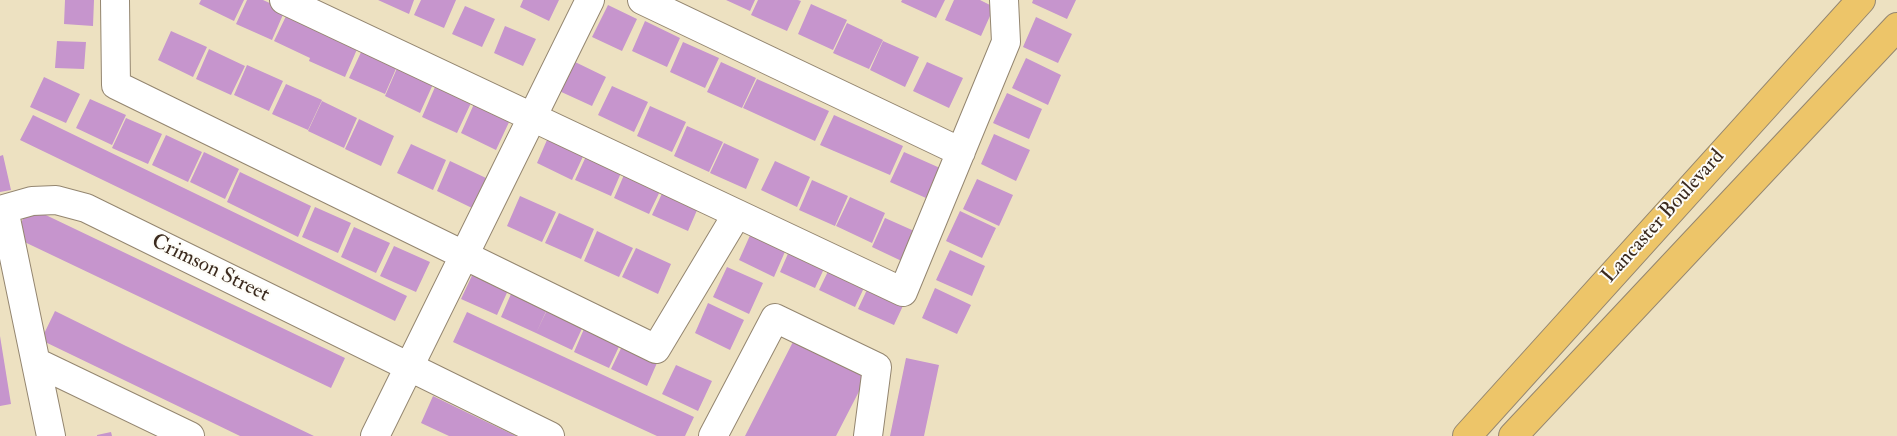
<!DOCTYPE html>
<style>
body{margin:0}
canvas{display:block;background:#ede1c1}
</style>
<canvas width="1897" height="436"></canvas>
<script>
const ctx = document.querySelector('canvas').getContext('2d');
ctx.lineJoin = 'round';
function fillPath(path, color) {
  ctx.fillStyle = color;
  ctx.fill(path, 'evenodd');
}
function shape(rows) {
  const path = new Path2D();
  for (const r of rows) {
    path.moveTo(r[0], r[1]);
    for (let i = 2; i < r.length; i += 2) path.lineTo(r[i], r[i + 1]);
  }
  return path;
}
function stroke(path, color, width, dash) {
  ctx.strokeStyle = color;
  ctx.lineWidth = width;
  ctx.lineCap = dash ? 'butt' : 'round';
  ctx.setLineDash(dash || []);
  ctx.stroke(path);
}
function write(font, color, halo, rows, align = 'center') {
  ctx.font = font + ' "IM FELL Double Pica",serif';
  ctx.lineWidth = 4;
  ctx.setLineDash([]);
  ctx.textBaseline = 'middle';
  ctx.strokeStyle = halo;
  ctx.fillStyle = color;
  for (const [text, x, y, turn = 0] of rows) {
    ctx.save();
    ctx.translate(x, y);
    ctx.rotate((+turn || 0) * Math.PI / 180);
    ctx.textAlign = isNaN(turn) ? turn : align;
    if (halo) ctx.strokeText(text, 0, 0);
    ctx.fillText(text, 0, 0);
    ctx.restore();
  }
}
fillPath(shape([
 [65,0,94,0,93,26,64,24],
 [201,0,244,0,234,21,199,4],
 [247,0,263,0,285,10,272,40,236,24],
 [378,0,414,0,409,14],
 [421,0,456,0,444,28,414,15],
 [523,0,559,0,549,21,520,7],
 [726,0,755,0,750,11],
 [758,0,798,0,801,1,787,31,751,15],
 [902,0,945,0,936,18,901,2],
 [954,0,980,0,994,7,981,36,945,20],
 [1033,0,1076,0,1067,19,1032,3],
 [811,4,847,20,833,50,798,34],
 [608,5,637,19,622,51,592,37],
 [465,6,495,19,482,47,452,34],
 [288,12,358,47,345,77,309,61,310,58,274,41],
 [1036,17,1072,34,1058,63,1023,47],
 [645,21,680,38,667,67,632,51],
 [847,23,883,40,869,69,833,53],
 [505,26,536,39,523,66,494,53],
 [171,31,207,47,193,77,158,60],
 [57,41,86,42,84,69,55,68],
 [883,41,919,57,905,87,870,70],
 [683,42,719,58,705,88,670,72],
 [363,48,398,64,385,94,349,78],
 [209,49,245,66,231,95,196,79],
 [1026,58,1061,75,1048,105,1012,88],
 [571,60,606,77,592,106,557,90],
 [721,62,756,78,742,108,707,92],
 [927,62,963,78,949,108,913,91],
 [247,65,283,81,269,111,234,95],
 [398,66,434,82,420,113,385,96],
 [44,77,80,94,66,123,30,107],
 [757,79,829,111,815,141,743,108],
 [286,84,322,100,308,130,272,114],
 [612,86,648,102,634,132,598,115],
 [435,87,471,103,457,133,422,117],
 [1007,93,1042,109,1029,139,993,123],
 [90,99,126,115,112,145,76,128],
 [322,101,357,118,344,148,308,131],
 [474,104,510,120,496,150,461,133],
 [650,106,686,122,672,152,637,136],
 [33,115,407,296,395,321,20,140],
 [834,115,903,146,890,175,820,145],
 [126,118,162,134,148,164,112,148],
 [359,119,394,136,381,166,345,149],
 [687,126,723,142,709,172,674,156],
 [550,133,586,150,572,180,537,163],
 [994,134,1030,150,1016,181,981,164],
 [166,135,202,152,188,182,152,165],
 [724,143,759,159,746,189,710,173],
 [411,144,446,160,433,190,397,173],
 [589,150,624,166,611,196,575,180],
 [204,152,239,169,225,199,190,182],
 [904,152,940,168,926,198,890,182],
 [3,155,11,190,0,192,0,156],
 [450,161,486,178,472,208,437,191],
 [775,161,810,177,797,207,761,190],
 [627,168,663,185,649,214,614,198],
 [240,172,311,206,298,237,227,202],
 [977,179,1013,195,999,226,963,209],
 [812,180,848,196,835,226,799,210],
 [666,185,701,201,688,231,652,215],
 [520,196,556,212,542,242,507,226],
 [850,197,885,213,872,243,836,226],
 [29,207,345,358,331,388,14,237],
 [315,207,351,223,338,253,302,237],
 [960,211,996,228,982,258,946,241],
 [559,213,594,229,581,259,545,243],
 [885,218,921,234,908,264,872,247],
 [354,227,390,243,376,273,341,257],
 [597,231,633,248,619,277,584,261],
 [752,231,787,247,774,277,739,260],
 [793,242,829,258,815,288,780,272],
 [394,246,430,262,416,292,380,276],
 [636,248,671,264,658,294,622,277],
 [950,250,985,266,972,296,936,280],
 [833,261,869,277,855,307,819,290],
 [727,267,763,283,749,314,713,297],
 [475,269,510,286,497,315,461,299],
 [872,279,908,295,894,325,858,309],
 [514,287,550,303,536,333,501,317],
 [935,288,971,305,957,334,922,318],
 [708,303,744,320,730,350,695,333],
 [550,304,586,320,572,350,536,333],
 [55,311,126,346,314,436,240,436,41,340],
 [467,312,694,417,685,436,657,436,453,342],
 [587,322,623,338,609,368,574,352],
 [797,334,869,372,836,436,745,436],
 [0,336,11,404,0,406],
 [625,340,660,356,647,386,611,369],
 [906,358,939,365,924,436,890,436],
 [676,365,712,381,698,411,662,394],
 [433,396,468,413,516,436,449,436,421,423],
 [111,432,112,436,97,436,97,435]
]), '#c695cd');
const minor = shape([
 [115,0,116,85,656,349,737,214],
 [284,0,903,292,1006,42,1004,0],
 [642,0,961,152],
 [4,209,51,436],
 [0,210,32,201,56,200,86,208,550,436],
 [36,362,190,436],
 [375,436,590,0],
 [713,436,775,318,877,367,868,436]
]);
const major = shape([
 [1467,436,1861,0],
 [1513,436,1897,27]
]);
stroke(minor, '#948670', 30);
stroke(major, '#948670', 30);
stroke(minor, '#fff', 28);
stroke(major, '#edc569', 28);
write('21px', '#3b2a1e', '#fdfcf7', [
 ["Lancaster Boulevard",1664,217,-48],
 ["Crimson Street",210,269,26]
]);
</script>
